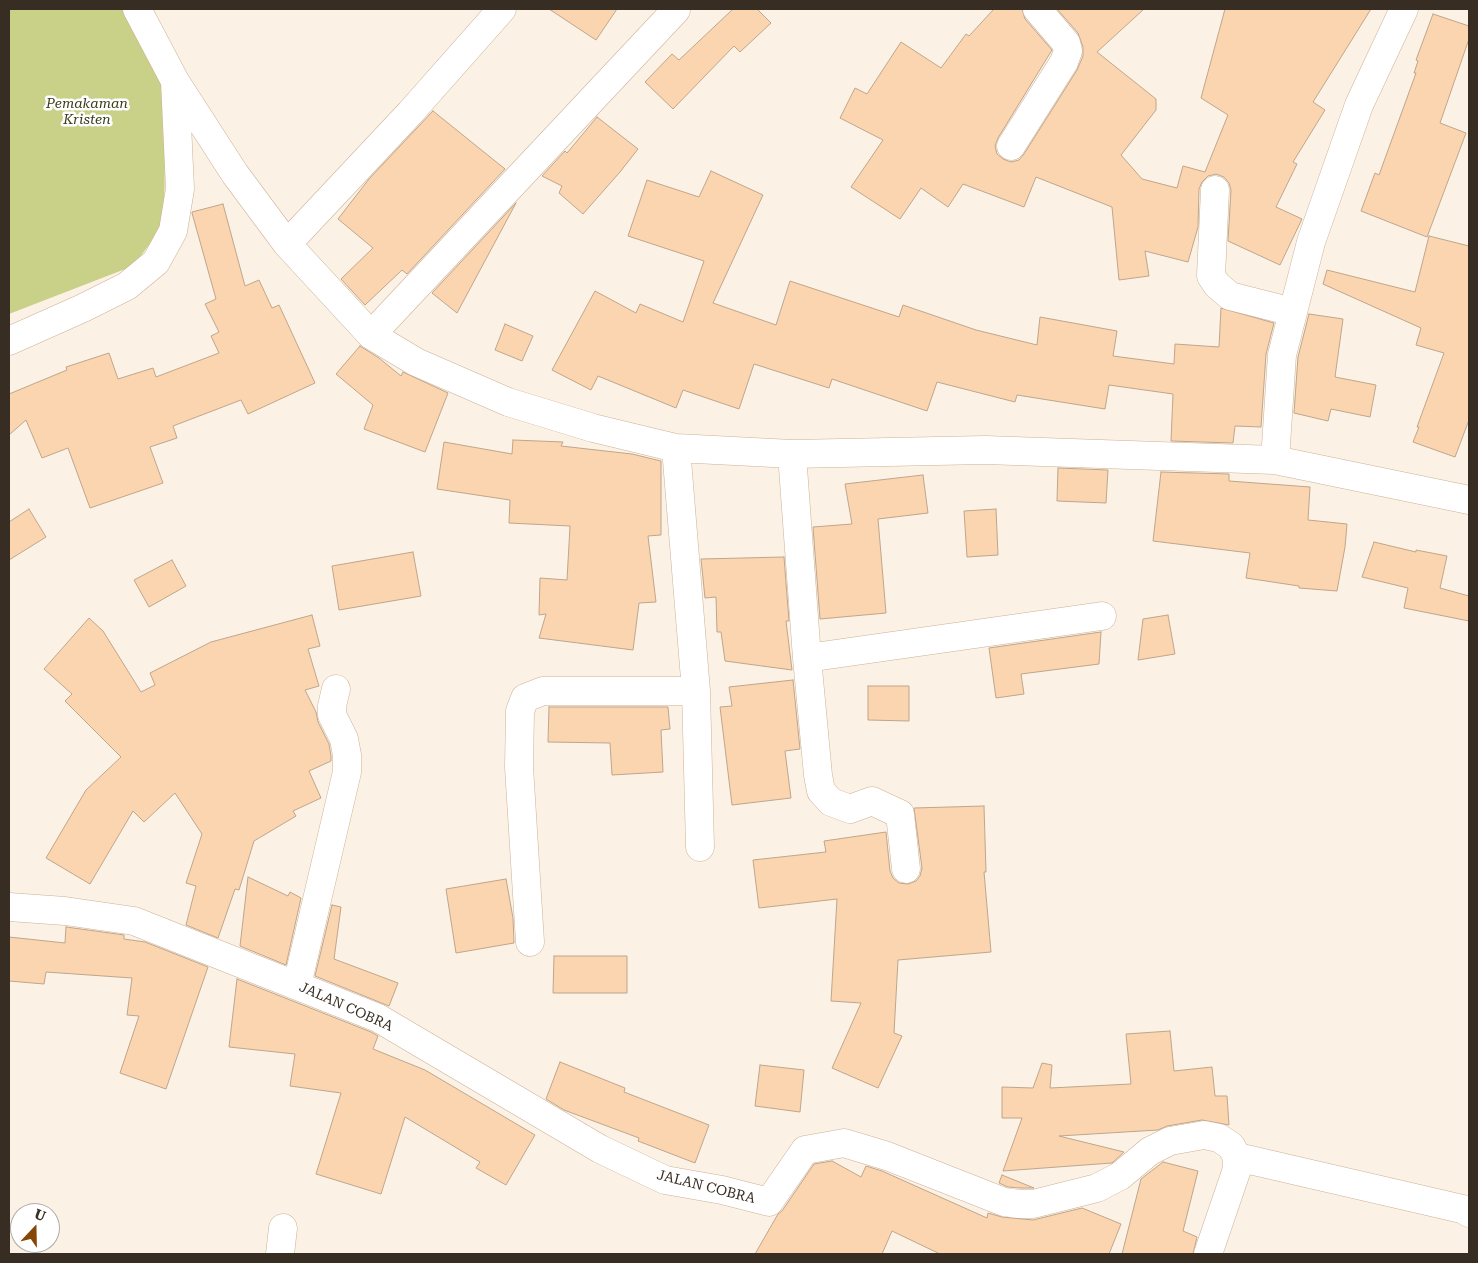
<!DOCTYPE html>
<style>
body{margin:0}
#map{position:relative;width:1478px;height:1263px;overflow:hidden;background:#fcf1e5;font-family:"Roboto Serif",serif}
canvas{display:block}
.frame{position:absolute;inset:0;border:10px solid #382d22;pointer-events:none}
.north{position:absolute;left:10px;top:1203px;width:50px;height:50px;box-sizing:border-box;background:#fff;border:1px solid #afaba7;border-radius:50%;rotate:21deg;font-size:14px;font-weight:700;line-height:20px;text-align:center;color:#382d22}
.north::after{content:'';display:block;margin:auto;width:18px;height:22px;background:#864809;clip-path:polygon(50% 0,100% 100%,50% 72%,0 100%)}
</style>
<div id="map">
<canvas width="1478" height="1263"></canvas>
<div class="frame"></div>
<div class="north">U</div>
</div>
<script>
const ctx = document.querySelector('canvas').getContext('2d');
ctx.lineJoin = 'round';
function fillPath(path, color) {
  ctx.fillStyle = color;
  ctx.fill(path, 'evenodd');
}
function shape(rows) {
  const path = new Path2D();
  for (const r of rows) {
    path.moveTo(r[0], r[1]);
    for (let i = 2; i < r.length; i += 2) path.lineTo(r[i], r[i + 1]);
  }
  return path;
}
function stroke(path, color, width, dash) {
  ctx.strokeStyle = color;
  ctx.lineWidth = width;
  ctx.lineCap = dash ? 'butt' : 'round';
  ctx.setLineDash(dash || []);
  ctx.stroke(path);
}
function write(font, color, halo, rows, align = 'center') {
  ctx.font = font + ' "Roboto Serif",serif';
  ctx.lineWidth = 5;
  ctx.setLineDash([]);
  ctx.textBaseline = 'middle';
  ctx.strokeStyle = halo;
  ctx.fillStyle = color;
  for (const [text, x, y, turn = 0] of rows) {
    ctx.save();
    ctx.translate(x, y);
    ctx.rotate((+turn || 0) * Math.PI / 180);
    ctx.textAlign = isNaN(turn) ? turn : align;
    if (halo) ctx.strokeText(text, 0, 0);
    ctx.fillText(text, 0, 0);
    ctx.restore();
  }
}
fillPath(shape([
 [9,9,131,9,166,81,164,225,133,266,9,314]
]), '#c9d088');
const building = shape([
 [549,9,617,9,596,40,549,9],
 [733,9,757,9,771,23,740,52,734,46,673,109,645,82,672,54,679,60,733,9],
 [994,9,1022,9,1025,19,1052,50,998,138,995,146,997,154,1003,159,1011,162,1019,160,1024,154,1077,70,1083,56,1083,47,1078,33,1057,9,1144,9,1097,52,1156,99,1156,110,1121,155,1142,179,1177,188,1183,166,1205,172,1228,115,1201,98,1225,9,1371,9,1313,102,1325,110,1293,162,1297,164,1276,207,1302,219,1280,265,1228,241,1231,190,1229,183,1224,177,1216,174,1208,176,1202,182,1199,189,1198,227,1188,262,1145,251,1149,276,1119,280,1112,207,1036,177,1024,207,963,184,948,207,921,188,900,219,851,187,883,140,840,118,855,88,867,94,901,42,941,68,966,34,969,36,994,9],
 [1433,14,1469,26,1469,39,1440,123,1466,133,1427,237,1361,211,1375,173,1379,175,1416,73,1414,73,1418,61,1416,60,1433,14],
 [433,111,505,169,407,274,402,270,365,305,341,279,373,248,338,219,369,179,433,111],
 [597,117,638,149,620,172,583,214,559,193,562,186,542,176,565,151,567,153,597,117],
 [711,171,763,195,713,303,776,325,790,281,899,317,903,305,976,330,1037,345,1040,317,1117,331,1113,356,1174,364,1175,344,1219,347,1221,308,1274,323,1266,354,1261,427,1235,426,1233,443,1171,441,1173,394,1109,385,1105,409,1017,395,1015,402,937,382,927,411,832,379,829,388,754,364,739,409,683,390,676,408,598,376,591,390,552,370,595,291,636,313,640,304,683,322,704,261,628,236,647,180,699,197,711,171],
 [516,203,457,313,432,293,516,203],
 [223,204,245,286,259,280,272,308,279,305,315,383,248,414,241,400,173,426,177,438,150,447,163,483,90,508,68,448,42,458,26,420,9,435,9,394,67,370,66,367,109,353,118,379,153,368,156,377,219,353,211,336,219,332,205,304,216,299,192,213,192,212,223,204],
 [1429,236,1469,246,1469,420,1455,457,1413,442,1419,427,1417,427,1444,353,1416,345,1421,328,1323,284,1327,270,1415,292,1429,236],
 [1309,314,1343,319,1335,377,1376,385,1370,417,1331,409,1328,421,1294,413,1298,357,1309,314],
 [505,324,533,336,522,361,495,350,505,324],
 [360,346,379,358,401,376,403,372,448,393,425,452,364,429,373,405,336,374,360,346],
 [513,440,563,442,561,446,632,454,661,461,661,535,648,536,656,602,639,603,633,650,539,638,546,614,539,615,540,578,567,580,570,526,509,523,510,500,437,489,444,442,512,454,513,440],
 [1058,468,1108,470,1106,503,1057,501,1058,468],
 [1161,472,1229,474,1229,481,1310,487,1308,520,1347,524,1345,547,1337,591,1299,588,1299,586,1246,578,1250,553,1153,541,1161,472],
 [923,475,928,513,878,519,886,613,820,619,813,527,852,524,845,484,923,475],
 [29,509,46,537,9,560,9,522,29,509],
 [996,509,998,555,967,557,964,511,996,509],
 [1374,542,1416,552,1416,550,1447,556,1440,588,1469,596,1469,621,1404,608,1408,588,1362,577,1374,542],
 [413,552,421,596,339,610,332,566,413,552],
 [784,557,789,621,786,621,792,670,725,661,721,632,717,632,716,597,705,598,701,559,784,557],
 [172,560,186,586,149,607,134,580,172,560],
 [312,615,320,646,308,649,319,686,305,690,316,712,318,722,329,744,331,756,331,761,309,771,321,798,293,811,296,816,254,841,239,890,235,889,218,938,186,925,196,886,186,883,202,834,175,793,144,822,133,811,90,884,46,858,86,790,121,757,65,701,72,694,44,669,89,618,103,631,141,692,155,685,150,673,211,642,312,615],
 [1168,615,1175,654,1138,660,1143,619,1168,615],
 [1101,632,1099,664,1021,674,1024,694,996,698,989,648,1101,632],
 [793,680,800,749,785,751,791,798,732,805,720,707,732,706,729,687,793,680],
 [868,686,909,686,909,721,868,720,868,686],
 [549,707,668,707,670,729,661,730,663,772,612,775,610,743,548,742,549,707],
 [984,806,986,872,984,872,991,952,898,960,894,1033,902,1036,878,1088,832,1068,861,1003,831,1001,837,899,759,908,753,860,826,852,824,841,886,832,890,871,893,878,899,883,908,884,916,881,920,876,922,868,914,808,984,806],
 [248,877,288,896,290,892,301,898,286,965,240,946,248,877],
 [506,879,513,918,514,943,456,953,446,889,506,879],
 [332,905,341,907,334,959,398,983,389,1006,315,976,332,905],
 [66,927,124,935,124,939,145,942,208,967,166,1089,120,1073,139,1016,127,1015,132,978,46,972,44,984,9,981,9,937,65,943,66,927],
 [554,956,627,956,627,993,553,993,554,956],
 [237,979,371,1032,378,1036,373,1049,425,1070,535,1135,506,1185,476,1168,480,1162,405,1117,381,1194,316,1174,341,1093,290,1086,295,1054,229,1047,237,979],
 [1170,1031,1174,1071,1212,1067,1215,1096,1227,1096,1229,1125,1202,1120,1167,1126,1158,1130,1059,1136,1124,1152,1112,1163,1003,1171,1022,1118,1002,1118,1002,1087,1033,1088,1042,1063,1052,1065,1050,1088,1131,1084,1126,1034,1170,1031],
 [560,1062,625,1088,624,1092,709,1125,695,1163,638,1141,639,1138,564,1110,546,1099,560,1062],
 [760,1065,804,1070,800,1112,755,1106,760,1065],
 [832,1161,861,1177,866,1166,882,1171,987,1218,988,1213,1002,1217,1033,1220,1082,1208,1121,1224,1109,1254,940,1254,892,1231,882,1254,755,1254,778,1214,782,1211,814,1164,832,1161],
 [1163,1162,1198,1171,1183,1231,1197,1237,1193,1254,1122,1254,1141,1179,1163,1162],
 [1002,1175,1034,1188,1020,1188,1008,1187,999,1183,1002,1175]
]);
fillPath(building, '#fad5b0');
stroke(building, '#bfa58a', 1);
const street = shape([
 [175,81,235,174,287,244,371,335,416,362,508,402,593,428,676,448,792,454,985,450,1275,460,1469,500],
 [1011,146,1064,62,1068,51,1066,43,1037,9],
 [1215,190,1211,276,1217,285,1230,296,1293,312],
 [287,244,410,113,502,9],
 [371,335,676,10],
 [9,341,83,308,127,286,156,262,173,231,180,189,175,81,137,9],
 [676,448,696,691,700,847],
 [792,454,807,658,818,775,821,791,831,802,850,809,872,801,900,814,906,869],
 [1275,460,1282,355,1311,242,1359,105,1404,9],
 [807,658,1102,616],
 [9,907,65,911,134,921,378,1018,600,1149,665,1180,722,1190,769,1202,805,1150,844,1143,887,1156,1004,1202,1019,1204,1033,1204,1097,1188,1120,1176,1150,1151,1170,1141,1204,1135,1219,1138,1231,1146,1237,1157,1237,1169,1208,1254],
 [530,942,519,767,520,711,525,698,543,691,696,691],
 [297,985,347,772,347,755,344,739,332,715,332,706,336,689],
 [1237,1157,1462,1209,1469,1213],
 [280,1254,283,1228]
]);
stroke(street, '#cdb196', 29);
stroke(street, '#fff', 28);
write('italic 14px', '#3a3d19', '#fff', [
 ["Pemakaman",87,104],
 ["Kristen",87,120]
]);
write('14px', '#382d22', '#fff', [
 ["JALAN COBRA",346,1007,24],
 ["JALAN COBRA",706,1187,14]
]);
</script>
